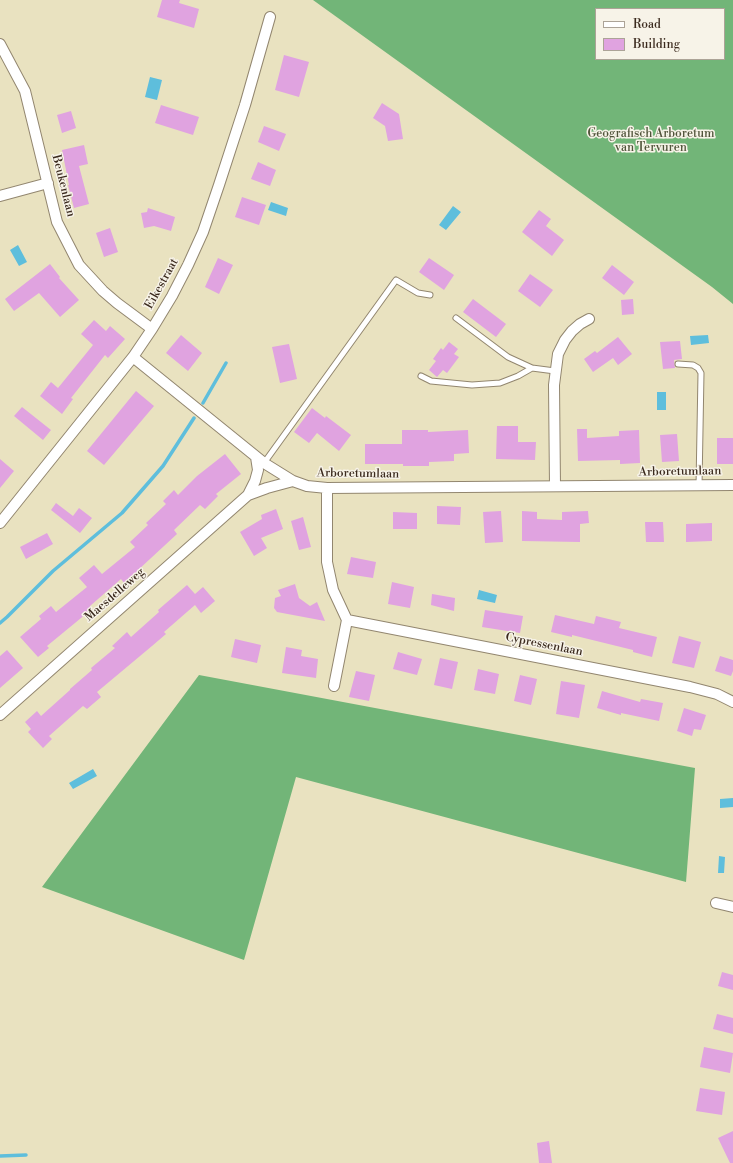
<!DOCTYPE html>
<style>
body{margin:0}
#map{position:relative;width:733px;height:1163px;overflow:hidden;background:#e9e2c0;font-family:"Libre Bodoni",serif}
canvas{display:block}
.legend{position:absolute;left:595px;top:8px;width:130px;height:52px;box-sizing:border-box;background:#f7f3e8;border:1px solid #aca397;margin:0;padding:5px 7px;list-style:none;font-size:12px;color:#3b2a1e}
.legend li{display:flex;align-items:center;gap:8px;height:20px}
.legend b{width:20px;border:1px solid #aca397}
</style>
<div id="map">
<canvas width="733" height="1163"></canvas>
<ul class="legend">
<li><b style="height:5px;background:#fff"></b>Road</li>
<li><b style="height:11px;background:#e0a3e0"></b>Building</li>
</ul>
</div>
<script>
const ctx = document.querySelector('canvas').getContext('2d');
ctx.lineJoin = 'round';
function fillPath(path, color) {
  ctx.fillStyle = color;
  ctx.fill(path, 'evenodd');
}
function shape(rows) {
  const path = new Path2D();
  for (const r of rows) {
    path.moveTo(r[0], r[1]);
    for (let i = 2; i < r.length; i += 2) path.lineTo(r[i], r[i + 1]);
  }
  return path;
}
function stroke(path, color, width, dash) {
  ctx.strokeStyle = color;
  ctx.lineWidth = width;
  ctx.lineCap = dash ? 'butt' : 'round';
  ctx.setLineDash(dash || []);
  ctx.stroke(path);
}
function write(font, color, halo, rows, align = 'center') {
  ctx.font = font + ' "Libre Bodoni",serif';
  ctx.lineWidth = 3;
  ctx.setLineDash([]);
  ctx.textBaseline = 'middle';
  ctx.strokeStyle = halo;
  ctx.fillStyle = color;
  for (const [text, x, y, turn = 0] of rows) {
    ctx.save();
    ctx.translate(x, y);
    ctx.rotate((+turn || 0) * Math.PI / 180);
    ctx.textAlign = isNaN(turn) ? turn : align;
    if (halo) ctx.strokeText(text, 0, 0);
    ctx.fillText(text, 0, 0);
    ctx.restore();
  }
}
fillPath(shape([
 [313,0,733,0,733,304,712,287],
 [596,9,724,9,724,59,596,59],
 [199,675,695,768,686,882,296,777,244,960,42,887]
]), '#72b578');
fillPath(shape([
 [150,77,162,80,157,100,145,97],
 [271,202,288,208,286,216,268,210],
 [453,206,461,212,446,230,439,225],
 [18,245,27,262,19,266,10,250],
 [708,335,709,343,691,345,690,336],
 [657,392,666,392,666,410,657,410],
 [479,590,497,595,495,603,477,599],
 [93,769,97,776,73,789,69,783],
 [733,798,733,807,720,808,720,799],
 [719,856,725,857,724,873,718,873]
]), '#5ebedc');
stroke(shape([
 [203,403,226,363],
 [0,623,7,617,53,571,122,513,163,466,194,418],
 [0,1156,26,1155]
]), '#5ebedc', 3.5);
fillPath(shape([
 [162,0,180,0,179,3,199,9,194,28,157,17],
 [284,55,309,62,299,97,275,90],
 [382,103,399,114,403,139,388,141,385,126,373,118],
 [161,105,199,117,193,135,155,123],
 [71,111,76,128,62,133,57,115],
 [264,126,286,134,279,151,258,142],
 [84,145,88,164,79,166,89,204,74,208,68,185,69,185,62,150],
 [258,162,276,170,270,186,251,179],
 [242,197,266,205,259,225,235,217],
 [148,208,175,217,171,231,154,226,144,228,141,213,147,212],
 [539,210,551,219,546,226,564,240,552,256,522,232],
 [110,228,118,252,104,257,96,233],
 [218,258,233,265,219,294,205,287],
 [429,258,454,275,444,290,419,272],
 [50,264,60,277,59,278,79,300,60,317,39,293,14,311,5,299],
 [612,265,634,282,624,295,602,278],
 [530,274,553,290,540,307,518,291],
 [473,299,506,324,496,337,463,312],
 [633,299,634,314,622,315,621,300],
 [94,320,106,331,110,326,125,339,108,358,105,355,71,398,73,399,62,414,40,396,51,382,58,388,93,345,81,334],
 [181,335,202,353,188,371,166,353],
 [618,337,632,354,618,365,613,358,593,372,584,359,595,351,597,353],
 [680,341,682,359,674,360,675,368,663,369,660,342],
 [449,342,458,349,454,354,459,357,447,373,443,370,437,377,429,370,436,361,433,359,441,348,443,350],
 [289,344,297,379,280,383,272,347],
 [136,391,154,406,104,465,87,451],
 [22,407,51,430,43,440,14,416],
 [312,408,325,418,326,416,351,435,339,451,317,433,309,443,294,432],
 [497,426,518,426,518,442,536,442,535,460,496,459],
 [577,429,587,429,587,438,619,436,619,431,639,430,640,463,620,464,620,460,578,461],
 [402,430,428,430,428,432,468,430,469,453,454,454,454,461,429,462,429,466,403,466,403,464,365,464,365,444,402,444],
 [677,434,679,461,662,462,660,435],
 [717,438,733,438,733,464,717,464],
 [225,454,241,474,216,494,218,496,205,509,200,505,174,530,177,534,137,571,137,572,124,583,121,579,90,606,92,609,47,646,49,648,38,657,20,637,41,619,39,616,51,606,56,612,87,587,79,578,94,565,102,574,135,547,130,542,148,525,146,523,166,504,163,501,174,490,178,495,197,476],
 [0,459,14,471,0,488],
 [56,503,73,516,79,508,92,518,80,533,51,510],
 [437,506,461,507,460,525,437,524],
 [276,509,283,529,261,538,267,548,254,556,240,532,262,519,261,515],
 [501,511,503,542,485,543,483,512],
 [522,511,537,512,537,519,562,520,562,512,588,511,589,523,580,524,580,542,522,541],
 [393,512,417,513,417,529,393,529],
 [303,517,311,547,299,550,291,521],
 [645,522,663,522,664,542,646,542],
 [712,523,712,541,686,542,686,524],
 [47,533,53,544,26,559,20,547],
 [351,557,376,562,373,578,347,574],
 [392,582,414,587,410,608,388,604],
 [295,584,299,598,310,606,317,602,325,621,277,612,274,608,275,598,281,596,278,590],
 [187,585,195,594,203,587,215,601,201,613,195,605,164,632,166,634,152,646,97,692,101,697,87,709,83,706,49,736,52,739,43,748,28,732,31,729,25,722,37,711,41,716,70,690,70,689,92,670,91,668,115,648,112,646,127,632,131,637,159,612,158,610],
 [432,594,455,598,454,611,431,605],
 [485,610,523,616,520,633,482,627],
 [555,615,594,624,596,616,621,622,619,628,657,637,652,657,633,652,633,650,572,635,572,637,551,632],
 [679,636,701,642,694,668,672,663],
 [235,639,261,645,257,663,231,657],
 [286,647,302,650,301,656,318,659,316,678,282,673],
 [7,650,23,668,0,688,0,656],
 [398,652,422,659,417,675,393,669],
 [720,656,733,660,733,671,731,676,715,671],
 [440,658,458,662,452,689,434,685],
 [478,669,499,674,495,694,474,690],
 [356,671,375,675,369,701,349,697],
 [520,675,537,679,531,705,514,701],
 [561,681,585,685,579,718,556,714],
 [602,691,640,702,641,699,663,703,659,721,621,713,621,715,597,708],
 [684,708,706,715,701,730,694,729,692,736,677,731],
 [722,972,733,975,733,990,718,986],
 [717,1014,733,1018,733,1034,713,1029],
 [704,1047,733,1053,730,1073,700,1067],
 [700,1088,725,1092,722,1115,696,1111],
 [733,1131,733,1163,730,1163,718,1138],
 [549,1141,552,1163,539,1163,537,1143]
]), '#e0a3e0');
const service = shape([
 [456,318,508,357,532,368,555,371],
 [678,364,693,365,698,368,701,373,699,486],
 [421,376,431,381,472,385,500,383,518,376,532,368],
 [264,463,396,280,418,293,430,295]
]);
const minor = shape([
 [0,44,25,91,57,222,79,265,103,291,117,303,152,329],
 [0,196,48,183],
 [133,357,264,463,293,481,307,486,327,488,733,485],
 [555,486,554,385,558,354,565,340,572,331,580,324,589,319],
 [327,488,327,562,333,590,347,620,690,687,717,694,733,702],
 [248,495,255,481,258,470,256,457],
 [0,523,133,357,152,329,172,296,188,265,203,232,219,185,245,105,270,17],
 [334,686,347,620],
 [0,715,248,495,267,488,293,481],
 [716,903,733,907]
]);
stroke(service, '#92866f', 7);
stroke(minor, '#92866f', 12);
stroke(service, '#fff', 5);
stroke(minor, '#fff', 10);
write('12px', '#50543a', '#f7f3e8', [
 ["Geografisch Arboretum",651,134],
 ["van Tervuren",651,148]
]);
write('12px', '#3b2a1e', '#f7f3e8', [
 ["Beukenlaan",63,186,76],
 ["Eikestraat",162,284,-61],
 ["Arboretumlaan",680,472,-1],
 ["Arboretumlaan",358,474,1],
 ["Maesdelleweg",115,595,-41],
 ["Cypressenlaan",544,645,11]
]);
</script>
